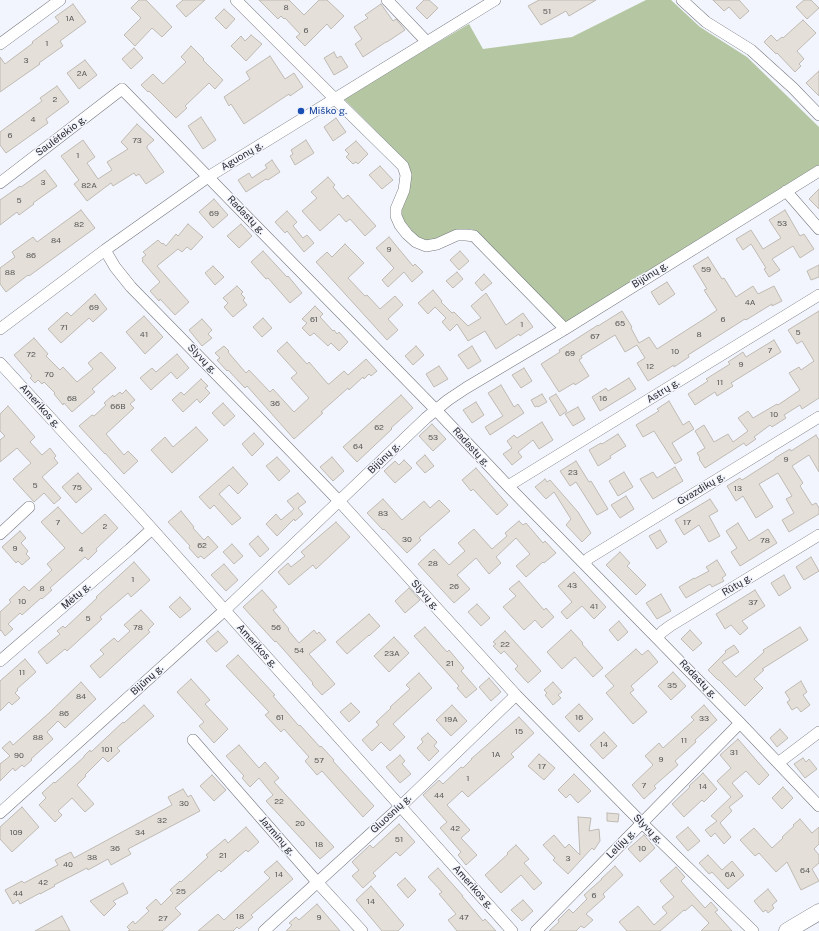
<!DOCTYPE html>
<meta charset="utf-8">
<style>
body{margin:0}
canvas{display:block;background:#f2f5fd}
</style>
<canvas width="819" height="931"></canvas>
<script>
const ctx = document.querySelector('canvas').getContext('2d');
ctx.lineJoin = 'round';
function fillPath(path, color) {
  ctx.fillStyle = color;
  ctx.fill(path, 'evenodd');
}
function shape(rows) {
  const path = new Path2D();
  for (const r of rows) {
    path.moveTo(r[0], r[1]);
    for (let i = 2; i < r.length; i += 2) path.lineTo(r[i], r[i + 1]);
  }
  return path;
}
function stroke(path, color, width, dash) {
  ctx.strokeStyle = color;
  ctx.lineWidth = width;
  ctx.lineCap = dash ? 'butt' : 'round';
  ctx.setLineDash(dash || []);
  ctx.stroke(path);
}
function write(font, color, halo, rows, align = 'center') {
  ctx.font = font + ' "Public Sans",sans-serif';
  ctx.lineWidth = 3;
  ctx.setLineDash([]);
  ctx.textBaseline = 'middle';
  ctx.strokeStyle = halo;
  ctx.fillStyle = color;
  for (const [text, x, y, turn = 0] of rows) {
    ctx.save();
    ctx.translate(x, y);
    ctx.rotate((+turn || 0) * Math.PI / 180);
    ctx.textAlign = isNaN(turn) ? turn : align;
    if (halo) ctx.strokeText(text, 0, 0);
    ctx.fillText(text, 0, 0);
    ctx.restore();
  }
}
fillPath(shape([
 [646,0,671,0,700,27,747,57,819,127,819,165,566,323,472,229,461,229,433,241,424,240,417,236,403,221,400,214,409,175,408,163,343,98,469,24,483,49,572,37]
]), '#b4c7a2');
const building = shape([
 [139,0,146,0,172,27,162,37,152,28,135,46,124,35,141,18,131,8,139,0],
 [183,0,205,0,186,17,176,6,183,0],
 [259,0,289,0,304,15,319,0,327,0,344,16,331,29,327,24,305,46,296,37,300,34,285,18,284,19,281,16,278,19,259,0],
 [424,0,429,0,438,8,427,19,416,8,424,0],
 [539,0,596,0,569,16,566,11,541,25,528,6,539,0],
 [713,0,739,0,749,11,740,19,729,7,724,11,713,0],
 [804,0,811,0,819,8,807,19,796,7,804,0],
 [73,4,86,22,60,41,63,46,39,63,40,64,0,92,0,57,5,64,33,43,32,42,59,22,55,17,73,4],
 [381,4,393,21,396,19,405,30,387,42,386,42,363,57,355,44,362,39,354,27,368,18,365,15,381,4],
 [224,9,235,19,226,29,215,18,224,9],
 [803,20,816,33,797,51,804,59,799,64,801,66,795,72,777,53,776,54,764,42,771,35,777,41,782,37,783,38,803,20],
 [251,35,262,44,246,61,231,46,241,36,245,41,251,35],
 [191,46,204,59,203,60,223,80,215,89,209,83,185,106,187,108,176,118,149,91,148,92,141,85,153,74,163,84,186,62,181,57,191,46],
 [134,48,143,58,131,69,122,59,134,48],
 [334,52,337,58,341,56,348,67,334,75,324,58,334,52],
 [270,56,285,79,294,73,303,87,290,96,289,94,244,124,231,104,229,106,224,97,250,79,246,72,270,56],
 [85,60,97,75,79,89,67,73,85,60],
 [819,71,819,96,806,83,819,71],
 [57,86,69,102,46,119,48,123,6,153,0,145,0,132,42,101,40,98,57,86],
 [201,117,216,140,203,149,188,126,201,117],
 [336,118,346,132,333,141,324,127,336,118],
 [137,124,154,140,147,146,147,148,164,172,146,184,139,174,136,176,134,173,113,186,111,183,87,201,74,184,79,180,61,156,83,140,95,157,87,163,98,179,112,170,107,162,128,149,121,142,137,124],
 [306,140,314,153,295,165,290,156,293,154,291,150,306,140],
 [356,141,368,154,358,164,356,162,353,164,346,157,349,154,345,150,356,141],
 [272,160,280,172,268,180,266,179,246,192,238,180,249,173,252,178,267,168,265,165,272,160],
 [380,166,393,180,382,189,369,175,380,166],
 [45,170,57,186,33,203,34,204,19,215,17,212,0,225,0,200,20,186,21,187,45,170],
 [328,177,335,185,333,187,343,199,348,195,376,226,365,236,350,219,346,222,339,214,320,231,302,211,317,198,311,192,328,177],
 [819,189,819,209,809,199,819,189],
 [214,199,228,215,213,228,199,212,214,199],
 [81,210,95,228,29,276,28,275,6,292,0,284,0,268,15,257,12,252,33,237,37,242,81,210],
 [785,210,800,236,804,234,814,249,800,258,793,246,772,259,780,270,769,277,764,269,766,268,751,244,743,250,736,239,751,230,763,249,781,238,769,220,785,210],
 [287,211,297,222,293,226,303,238,307,235,314,243,304,252,287,231,285,233,275,222,287,211],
 [188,224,203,237,191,250,187,247,182,252,178,249,157,266,189,302,175,315,160,299,159,301,150,291,160,282,142,261,143,260,142,258,146,255,143,252,158,240,162,244,163,243,166,246,176,234,178,236,188,224],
 [241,224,252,236,239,248,227,236,241,224],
 [389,237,413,266,415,264,423,272,412,282,404,272,388,287,382,280,394,268,376,248,389,237],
 [345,244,364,263,348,278,365,296,367,295,380,309,395,296,403,305,388,319,398,330,387,340,316,262,327,252,332,257,345,244],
 [263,251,287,277,288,276,302,293,290,303,268,278,266,279,251,262,263,251],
 [460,251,469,261,459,270,450,260,460,251],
 [708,257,722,279,724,278,736,297,753,286,758,294,774,286,782,301,772,306,772,304,746,320,745,319,688,355,689,357,674,367,674,365,648,381,637,363,645,358,637,345,625,352,615,335,581,356,582,358,579,360,589,376,575,385,574,383,559,392,541,364,560,352,559,350,598,325,598,326,622,311,632,327,631,328,639,343,649,337,657,349,707,317,717,310,704,290,707,289,693,266,708,257],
 [819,265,819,277,811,280,807,271,819,265],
 [213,266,224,277,215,285,205,273,213,266],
 [457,272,463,279,453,288,446,281,457,272],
 [484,274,492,283,482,291,475,283,484,274],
 [667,282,675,294,659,305,651,292,667,282],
 [237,286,243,292,241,294,245,298,243,300,247,305,233,317,224,307,228,303,223,298,237,286],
 [433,290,442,301,441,302,452,313,454,312,468,326,481,318,471,306,486,293,506,325,523,313,533,327,520,336,519,334,496,349,485,331,468,341,457,324,450,331,442,322,446,318,435,307,428,314,418,303,433,290],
 [95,294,107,309,93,322,89,318,61,343,48,329,67,312,71,316,95,294],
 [315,306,323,314,320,317,333,331,334,330,337,334,339,332,348,342,339,351,331,343,328,346,314,333,310,336,302,328,307,323,302,319,315,306],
 [819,311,819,398,802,409,800,405,784,415,786,418,772,427,770,425,754,437,756,439,746,446,744,443,705,468,699,459,700,458,697,453,705,448,695,431,704,425,714,442,728,434,733,442,748,431,738,418,748,411,753,418,777,404,778,405,800,390,789,373,799,367,801,370,814,361,802,341,797,344,788,330,819,311],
 [144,316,163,337,145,354,126,332,144,316],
 [263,318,272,328,262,337,253,327,263,318],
 [202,319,212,330,208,334,212,338,202,346,189,330,202,319],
 [34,338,48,354,46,356,60,370,63,367,77,382,93,369,88,363,101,352,116,368,92,389,95,392,72,412,64,403,63,405,54,394,55,393,44,382,42,384,38,380,35,383,30,378,32,376,14,355,34,338],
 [774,340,781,352,731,383,733,386,717,396,715,392,695,405,688,394,708,381,706,379,730,364,728,362,743,352,746,357,774,340],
 [287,342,307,364,309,362,328,384,329,384,344,371,348,375,366,359,377,371,371,376,369,374,364,379,363,377,349,390,348,388,321,412,323,413,294,439,247,386,245,388,228,370,227,371,217,360,220,358,215,353,224,346,229,351,228,352,246,373,249,370,270,392,273,389,294,412,309,398,291,378,297,373,277,351,287,342],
 [416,346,424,355,413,365,405,356,416,346],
 [472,346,481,361,468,369,458,355,472,346],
 [177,354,189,368,177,379,171,372,151,390,140,378,152,368,156,372,177,354],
 [439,366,448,379,434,387,426,374,439,366],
 [524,368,532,381,521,388,512,375,524,368],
 [629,378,636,389,600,411,592,397,606,388,608,391,629,378],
 [201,379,208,386,205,388,210,393,200,403,197,399,183,412,172,400,181,392,184,395,201,379],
 [501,385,514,407,518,404,524,413,490,435,485,427,503,416,488,393,501,385],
 [126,390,135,400,130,404,134,408,106,434,124,455,128,451,138,461,124,474,105,453,105,454,79,426,92,415,94,416,106,405,104,403,113,395,114,397,120,392,122,394,126,390],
 [542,394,547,402,538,407,537,406,535,407,531,400,542,394],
 [556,394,567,411,560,416,549,398,556,394],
 [401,395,413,408,391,428,392,429,357,462,343,447,401,395],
 [669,401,683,425,689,421,694,429,672,443,682,460,675,464,654,431,643,437,636,425,659,411,657,409,669,401],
 [476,402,484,415,472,423,463,410,476,402],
 [223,403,235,416,224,426,212,413,223,403],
 [8,406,35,437,30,442,42,455,50,448,56,456,54,458,58,463,42,477,61,498,54,504,44,493,34,502,13,479,31,463,17,448,0,462,0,440,5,436,0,431,0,414,8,406],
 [578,407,585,419,573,426,565,414,578,407],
 [542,422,553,440,539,449,533,440,518,452,522,457,512,465,503,454,512,448,507,441,514,435,517,438,542,422],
 [432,424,446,439,433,451,419,436,432,424],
 [196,427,208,440,172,473,151,450,165,437,173,447,196,427],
 [254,433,264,444,252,456,242,444,254,433],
 [618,434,626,446,610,456,611,458,598,466,589,450,601,443,602,444,618,434],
 [816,435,819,440,819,472,809,455,792,466,803,483,800,486,812,505,816,503,819,508,819,514,789,532,782,520,794,513,786,499,792,496,778,473,759,484,773,507,756,518,743,496,736,501,727,486,740,478,742,480,775,459,775,458,790,449,791,451,816,435],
 [425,455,434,466,425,473,416,463,425,455],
 [277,457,290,471,279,481,266,466,277,457],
 [332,457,344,471,333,481,320,467,332,457],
 [404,460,412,468,395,483,384,471,395,461,399,465,404,460],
 [576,461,589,482,591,481,608,509,597,515,576,482,570,486,560,471,576,461],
 [233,467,248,484,238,494,229,485,219,494,241,518,232,525,214,505,210,509,199,497,233,467],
 [675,467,683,481,653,499,640,479,653,472,657,478,675,467],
 [476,468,508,505,497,515,473,489,471,491,462,480,476,468],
 [624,472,633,487,618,496,609,481,624,472],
 [78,473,92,489,76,503,62,487,78,473],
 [545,479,547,482,550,480,578,512,591,533,582,542,566,525,571,519,554,492,546,499,535,487,545,479],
 [298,493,306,502,298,508,303,514,295,521,294,519,277,536,266,524,276,514,281,520,294,509,287,501,298,493],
 [626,496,634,509,620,518,611,505,626,496],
 [383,499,402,520,424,501,430,508,439,500,450,511,419,538,421,540,407,553,384,529,383,530,367,513,383,499],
 [710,499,718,511,709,516,720,536,709,542,699,525,684,535,675,520,710,499],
 [58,507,82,534,105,514,118,528,96,549,97,551,88,560,85,557,50,588,52,590,42,599,41,598,22,615,20,613,8,624,13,629,5,636,1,630,0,631,0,612,11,602,9,600,24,586,29,591,52,570,47,564,65,548,41,522,58,507],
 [181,511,194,527,193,528,204,540,208,536,218,547,204,559,201,556,198,558,189,548,190,546,168,522,181,511],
 [519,521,523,525,526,523,543,543,545,541,556,553,544,563,543,562,526,577,516,566,530,554,516,538,496,557,501,563,489,574,476,558,457,575,470,589,454,603,418,564,434,549,449,565,465,551,458,543,474,529,492,549,507,536,505,533,519,521],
 [336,522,350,537,316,569,313,565,289,585,278,572,288,563,291,567,305,556,301,552,336,522],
 [738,523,749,541,768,529,777,543,740,566,731,552,737,548,726,531,738,523],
 [660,530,667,542,657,549,649,536,660,530],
 [20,531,26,538,21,543,28,551,26,554,30,558,22,565,18,561,16,563,2,547,20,531],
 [258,536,269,549,260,557,249,544,258,536],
 [232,544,243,556,234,564,223,552,232,544],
 [620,552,630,563,627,566,646,585,636,595,606,565,620,552],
 [811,557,819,571,804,580,796,567,811,557],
 [717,560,726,575,722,578,724,581,712,587,710,584,686,598,679,587,694,578,694,579,709,571,706,567,717,560],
 [134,562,150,580,131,597,128,593,100,617,102,619,67,651,65,649,47,664,38,652,60,634,57,631,63,626,65,628,97,598,96,597,134,562],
 [224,564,238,580,226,591,211,575,224,564],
 [574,572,606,607,594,619,582,606,567,619,561,612,572,602,558,586,574,572],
 [784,575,791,588,779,596,771,583,784,575],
 [519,581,544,610,546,608,554,617,542,628,535,620,524,630,503,607,516,596,509,589,519,581],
 [409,588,420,600,405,613,395,601,409,588],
 [262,590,277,607,273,610,289,629,288,630,299,643,314,630,317,634,319,632,326,640,309,654,335,684,322,695,312,684,313,683,276,641,275,642,243,607,262,590],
 [755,590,765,606,742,621,748,628,740,635,731,625,725,629,716,614,755,590],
 [661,594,671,611,657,619,646,603,661,594],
 [180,597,191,609,180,618,169,607,180,597],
 [477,604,490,618,481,626,468,612,477,604],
 [141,610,154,624,148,630,150,632,100,678,90,666,104,654,100,650,114,638,118,642,130,631,124,625,141,610],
 [369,614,380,626,369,636,369,635,347,654,336,642,369,614],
 [619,621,628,632,618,641,609,630,619,621],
 [425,627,447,652,449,650,464,668,461,671,477,689,466,698,457,688,459,686,414,636,425,627],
 [800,627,808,640,762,669,764,670,754,679,763,688,745,706,719,680,718,680,708,670,726,652,725,651,734,645,739,652,722,662,736,677,764,652,763,650,800,627],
 [571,630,583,643,582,644,603,668,593,677,575,657,562,669,547,652,571,630],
 [690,630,702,643,693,651,681,639,690,630],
 [218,631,228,642,216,652,206,641,218,631],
 [505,631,541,671,528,683,515,669,518,666,504,651,501,654,493,646,496,644,493,642,505,631],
 [394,637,409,653,389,672,374,656,394,637],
 [636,649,642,655,648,650,658,662,631,686,634,690,630,693,647,712,633,724,606,693,614,686,605,676,636,649],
 [238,655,275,695,273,696,299,726,300,725,320,747,321,746,334,760,333,761,374,806,363,817,322,771,317,775,305,761,309,757,284,729,281,732,265,715,269,712,226,666,238,655],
 [25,659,36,672,17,689,18,690,15,693,20,698,12,705,9,702,0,711,0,681,25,659],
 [673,672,686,686,671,700,658,686,673,672],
 [419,673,432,688,393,724,405,737,390,751,381,742,372,751,362,740,379,725,376,722,391,708,390,707,410,689,406,685,419,673],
 [489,678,501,692,491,701,479,687,489,678],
 [191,679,210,700,205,704,228,729,214,743,199,726,204,722,177,692,191,679],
 [801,681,807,692,803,695,810,705,801,712,797,707,792,710,787,702,790,700,785,692,801,681],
 [81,682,96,699,65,728,58,721,47,732,53,739,31,759,32,760,24,767,22,765,15,771,13,768,0,781,0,764,10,756,2,748,10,741,13,745,49,713,81,682],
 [553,682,562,692,558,695,561,698,553,705,545,695,547,693,544,690,553,682],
 [351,703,360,712,349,722,340,712,351,703],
 [579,704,593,719,579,732,565,717,579,704],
 [144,705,154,716,117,748,120,751,108,762,103,757,85,775,86,776,77,785,94,804,85,812,72,798,58,811,62,815,55,822,39,805,46,798,42,793,54,782,55,783,84,757,84,756,90,750,91,752,123,722,124,723,144,705],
 [452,705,467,721,451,736,436,720,452,705],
 [704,705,717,720,695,740,696,742,675,761,678,765,654,786,656,788,644,799,632,785,653,765,645,756,659,743,663,748,694,720,691,717,704,705],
 [519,717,534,733,511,754,514,757,468,797,462,791,447,805,470,830,461,838,477,855,466,865,458,855,461,852,440,828,447,822,423,795,439,780,443,784,461,767,463,768,472,759,471,759,519,717],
 [780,729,788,738,777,747,770,738,780,729],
 [604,732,617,746,603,759,590,745,604,732],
 [428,733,437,742,434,746,439,751,429,761,417,748,423,742,421,739,428,733],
 [738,739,769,775,759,785,746,771,732,783,743,796,729,807,732,811,720,823,731,837,724,844,715,833,711,837,705,830,717,821,711,816,731,797,717,781,731,768,720,755,738,739],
 [239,745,259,768,265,762,279,778,274,782,334,847,320,859,266,801,273,795,259,778,250,787,242,778,244,776,226,756,239,745],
 [539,754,555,768,544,780,528,766,539,754],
 [400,755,405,761,402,764,411,774,400,783,386,767,400,755],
 [803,758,806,762,809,759,817,769,805,778,794,764,803,758],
 [703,773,717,789,704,802,702,800,684,817,672,804,690,787,689,786,703,773],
 [574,774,591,791,578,803,570,794,566,798,558,790,574,774],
 [212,775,226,790,214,801,200,786,212,775],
 [783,787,793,798,782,809,772,798,783,787],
 [183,789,188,797,191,795,200,811,128,849,131,854,111,865,108,859,88,870,87,868,54,885,55,886,40,894,40,893,20,904,18,900,13,904,5,890,22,881,24,883,58,865,55,860,71,852,74,858,172,805,168,797,183,789],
 [22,807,39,827,12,852,0,839,0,827,22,807],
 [607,813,619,814,618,822,607,821,607,813],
 [578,817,591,818,589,831,599,829,600,841,594,850,592,848,568,874,553,860,555,858,543,845,554,835,565,848,569,844,580,855,578,817],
 [800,819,812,833,819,827,819,844,814,849,819,855,819,863,812,869,819,881,801,890,787,862,776,872,759,853,755,856,740,840,754,828,772,848,783,838,782,837,794,826,793,825,800,819],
 [399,824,415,842,400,856,396,852,373,873,376,876,363,888,352,876,359,870,352,862,370,845,373,848,399,824],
 [246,827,259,842,248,852,246,850,221,872,219,870,175,908,181,914,162,931,128,931,130,930,127,927,133,921,135,924,149,911,146,908,156,899,161,905,173,893,170,890,180,881,181,882,208,857,206,855,225,839,228,843,246,827],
 [688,827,700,841,688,851,676,837,688,827],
 [644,835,655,848,640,862,628,849,644,835],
 [516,845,529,859,524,863,542,883,534,890,521,875,501,893,485,875,508,854,507,853,516,845],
 [708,855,722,870,732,861,744,875,728,889,712,872,709,874,699,863,708,855],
 [277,861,293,879,251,915,253,917,239,929,237,927,233,931,198,931,218,914,224,920,248,898,270,878,264,872,277,861],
 [615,866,623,875,603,894,605,897,586,914,593,920,584,928,581,926,576,931,549,931,559,922,558,920,569,909,573,913,587,899,584,895,602,879,601,879,615,866],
 [676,867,685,877,681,881,705,908,711,902,718,910,715,912,732,931,701,931,709,923,692,905,685,911,684,910,660,931,627,931,619,922,638,906,654,925,667,913,662,907,674,897,660,881,676,867],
 [438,868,463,896,462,896,483,921,485,919,496,931,457,931,448,920,456,914,439,894,442,892,428,877,438,868],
 [405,878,416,890,408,898,397,885,405,878],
 [123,883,128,893,113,901,116,904,104,916,90,901,123,883],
 [371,886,404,925,398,931,382,931,356,900,371,886],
 [768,889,777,901,772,905,774,908,768,913,766,910,763,912,754,901,768,889],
 [523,900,533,911,522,921,511,910,523,900],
 [317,904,340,931,286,931,292,925,289,923,296,917,299,920,317,904],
 [62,916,70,931,35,931,62,916]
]);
fillPath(building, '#e4dfd8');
stroke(building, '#bfbab3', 1);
const street = shape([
 [236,0,335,99,403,166,406,175,404,190,396,209,396,216,400,225,407,234,416,242,426,246,437,244,457,235,466,235,474,236,565,329],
 [387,0,427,42],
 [682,0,706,22,751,50,793,88,819,115],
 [0,44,60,0],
 [0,183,122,89,436,410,508,486,740,723,819,806],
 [786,191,819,229],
 [105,250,115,267,131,287,258,417,339,501,516,695,642,823,753,931],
 [0,329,105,250,208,177,495,0],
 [0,363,145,521,512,931],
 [508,486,819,295],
 [0,534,29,507],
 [584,563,589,558,819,417],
 [657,638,662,632,670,626,819,535],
 [0,661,130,549,152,529],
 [193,740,317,882,362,931],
 [778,763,819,732],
 [0,813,225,610,426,418,448,400,466,388,565,329,819,171],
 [264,931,401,806,516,695],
 [536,931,740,723]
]);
const secondary = shape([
 [787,931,819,912]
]);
stroke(street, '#777980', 12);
stroke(secondary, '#777980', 17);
stroke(street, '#fff', 11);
stroke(secondary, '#fff', 16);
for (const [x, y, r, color] of [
 [301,111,4,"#1a4fb4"]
]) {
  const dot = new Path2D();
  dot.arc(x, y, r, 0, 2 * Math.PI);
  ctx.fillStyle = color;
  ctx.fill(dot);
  stroke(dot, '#f2f5fd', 1.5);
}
write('8px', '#585858', null, [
 ["8",286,8],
 ["51",547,12],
 ["1A",70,19],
 ["6",306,31],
 ["1",47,44],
 ["3",26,61],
 ["2A",82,74],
 ["2",55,100],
 ["4",33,120],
 ["6",10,136],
 ["73",137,141],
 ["1",78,156],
 ["3",43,183],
 ["82A",89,186],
 ["5",19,201],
 ["69",214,214],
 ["53",782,224],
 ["82",79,225],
 ["84",56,241],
 ["9",389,250],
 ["86",31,256],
 ["59",706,270],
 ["88",10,273],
 ["4A",750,303],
 ["69",94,308],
 ["61",314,320],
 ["6",723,320],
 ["65",620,324],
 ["1",522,325],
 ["71",64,328],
 ["5",798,333],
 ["41",144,335],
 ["8",699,335],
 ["67",595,337],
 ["7",770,351],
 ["10",675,352],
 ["69",570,354],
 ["72",31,355],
 ["9",741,365],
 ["12",650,367],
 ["70",49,375],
 ["11",720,383],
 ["68",72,399],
 ["16",603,399],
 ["36",275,404],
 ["66B",118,407],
 ["10",774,415],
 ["62",379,428],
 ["53",433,438],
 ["64",358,447],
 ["9",786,460],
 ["23",573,473],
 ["5",35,486],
 ["75",77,488],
 ["13",738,489],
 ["83",383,514],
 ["7",58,523],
 ["17",687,523],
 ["2",105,527],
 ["30",407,540],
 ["78",765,541],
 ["62",202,546],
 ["9",15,549],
 ["4",81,550],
 ["28",433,564],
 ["1",133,580],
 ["43",572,586],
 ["26",454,587],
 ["8",42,589],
 ["10",22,602],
 ["37",753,603],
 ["41",594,607],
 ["5",88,619],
 ["78",138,628],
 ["56",276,628],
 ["22",505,645],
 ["54",299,651],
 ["23A",392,654],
 ["21",450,664],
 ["11",22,673],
 ["35",672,686],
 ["84",81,697],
 ["86",64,714],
 ["61",280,718],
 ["16",579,718],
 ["33",704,719],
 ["19A",451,720],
 ["15",519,732],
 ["88",38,738],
 ["11",684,741],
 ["14",604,745],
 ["101",107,750],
 ["31",734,753],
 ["1A",496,755],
 ["90",19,756],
 ["9",661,760],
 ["57",319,761],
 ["17",542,767],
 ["1",468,779],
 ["7",644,786],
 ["14",703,787],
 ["44",439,796],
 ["22",279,802],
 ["30",184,804],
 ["32",162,821],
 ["20",300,824],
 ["42",455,829],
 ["109",16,833],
 ["34",140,833],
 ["51",399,840],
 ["18",319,845],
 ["36",115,849],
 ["10",642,849],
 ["21",223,856],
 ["38",92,858],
 ["3",568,859],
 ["40",68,865],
 ["64",805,871],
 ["14",279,875],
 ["6A",730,875],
 ["42",43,883],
 ["25",181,892],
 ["44",18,894],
 ["6",594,896],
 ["14",371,902],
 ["18",240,917],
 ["9",319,918],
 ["47",464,918],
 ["27",163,919]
]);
write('10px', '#164399', '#f2f5fd', [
 ["Miško g.",309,111]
], 'left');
write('10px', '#2a2b2e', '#f2f5fd', [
 ["Saulėtekio g.",61,136,-37],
 ["Aguonų g.",242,156,-31],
 ["Radastų g.",246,215,46],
 ["Bijūnų g.",650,275,-32],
 ["Slyvų g.",202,359,46],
 ["Astrų g.",663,391,-32],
 ["Amerikos g.",40,406,48],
 ["Radastų g.",471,447,47],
 ["Bijūnų g.",384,458,-44],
 ["Gvazdikų g.",701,489,-31],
 ["Rūtų g.",737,585,-31],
 ["Slyvų g.",425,595,48],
 ["Mėtų g.",76,596,-41],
 ["Amerikos g.",257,646,48],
 ["Radastų g.",698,679,46],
 ["Bijūnų g.",147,680,-42],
 ["Gluosnių g.",391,814,-43],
 ["Slyvų g.",648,829,45],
 ["Jazminų g.",277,836,49],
 ["Lelijų g.",621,844,-45],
 ["Amerikos g.",473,887,48]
]);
</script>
